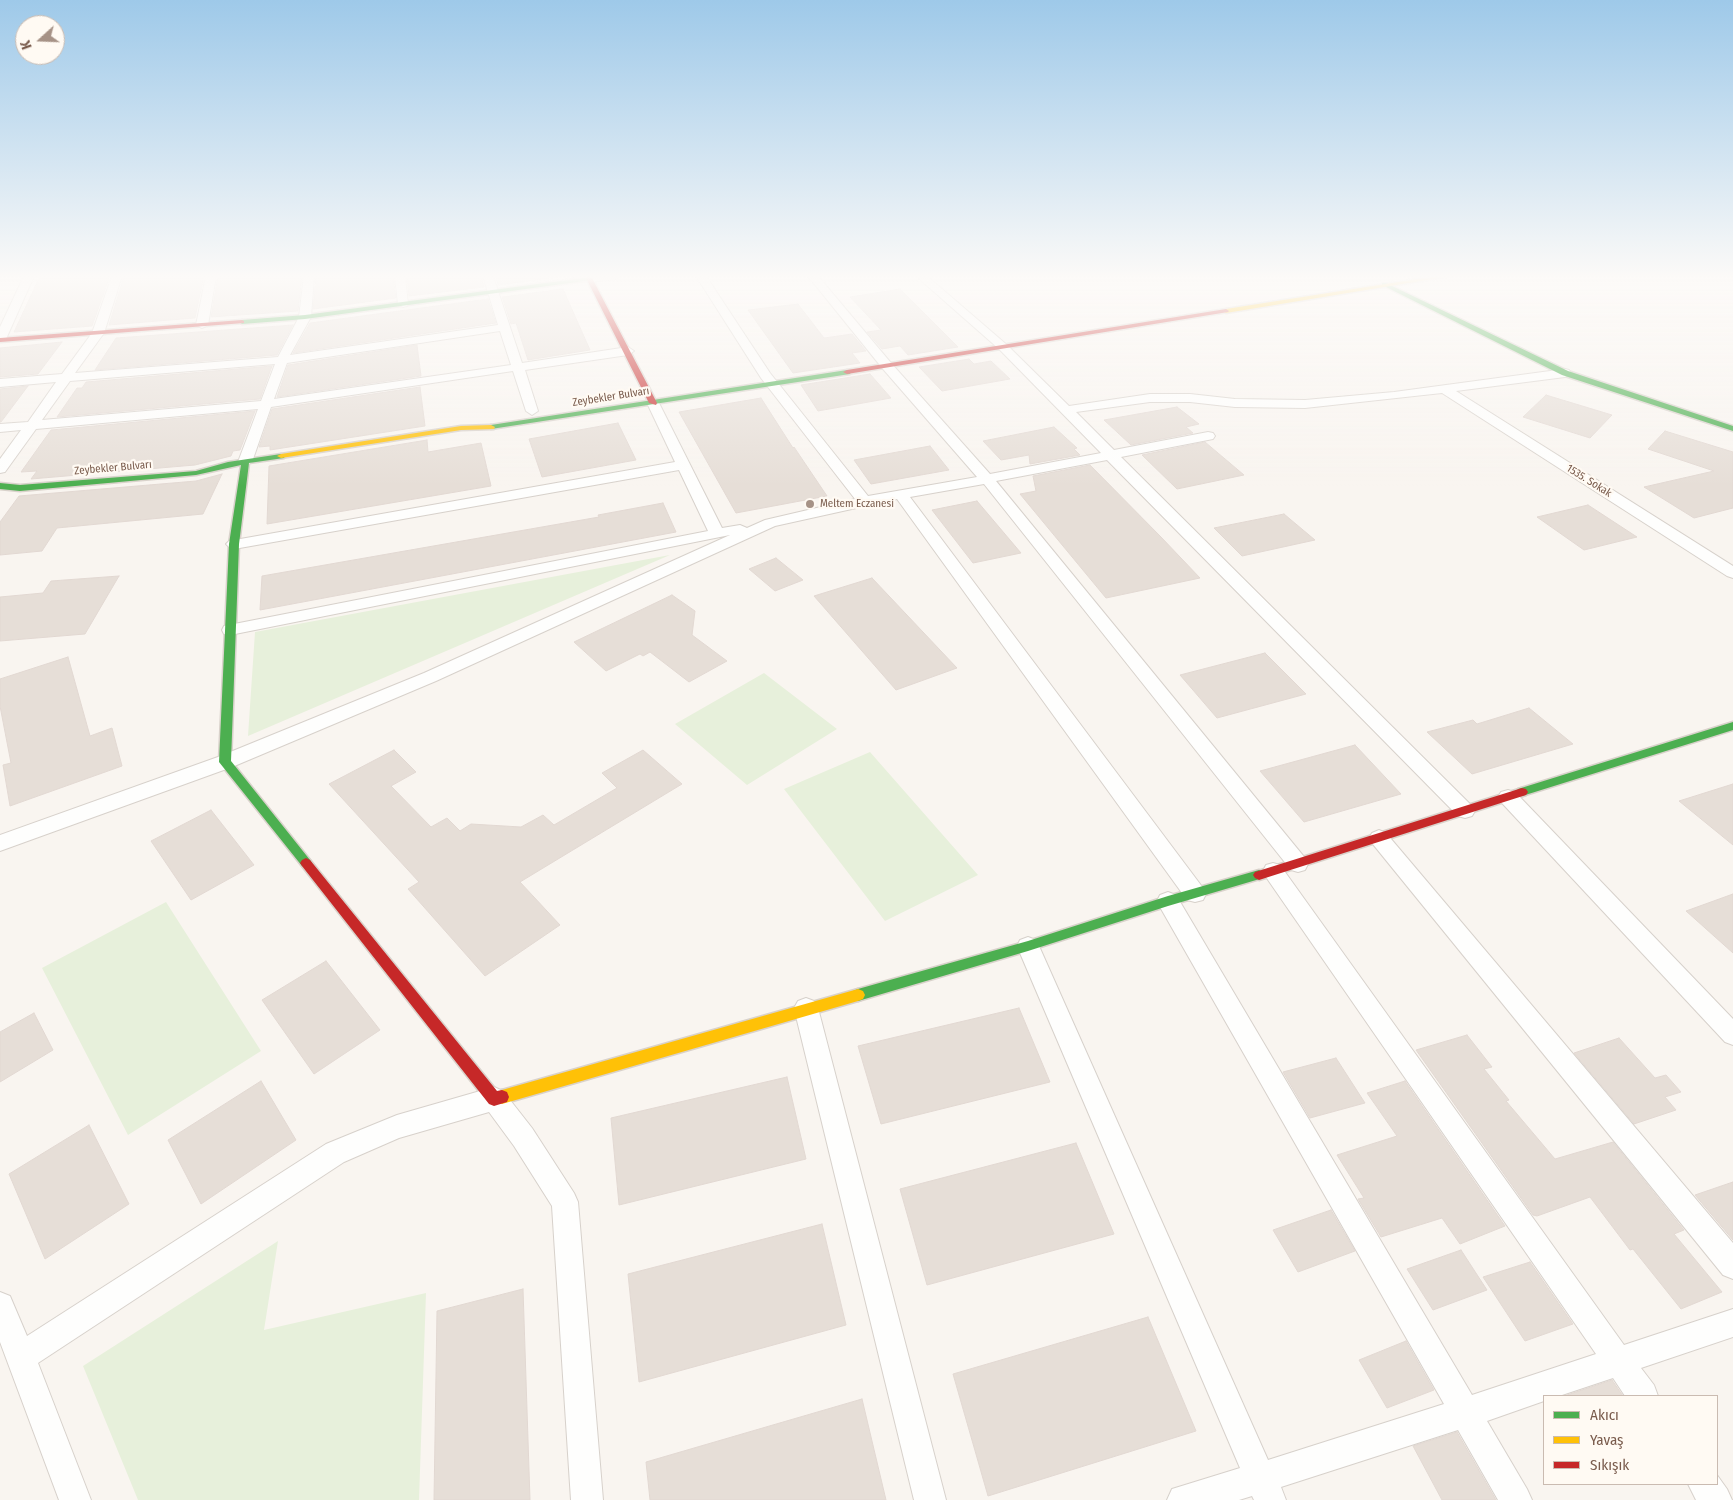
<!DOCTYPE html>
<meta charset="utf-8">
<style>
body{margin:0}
#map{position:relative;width:1733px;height:1500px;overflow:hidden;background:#f9f5f0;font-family:"Fira Sans Condensed",sans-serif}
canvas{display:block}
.legend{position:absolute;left:1543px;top:1395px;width:175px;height:90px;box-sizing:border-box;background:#fffaf3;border:1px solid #cabbb1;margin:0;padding:6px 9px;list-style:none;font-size:15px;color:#7a5c4d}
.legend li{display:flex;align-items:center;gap:10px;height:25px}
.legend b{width:25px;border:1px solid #cabbb1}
.north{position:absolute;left:15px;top:15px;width:50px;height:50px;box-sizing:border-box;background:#fffaf3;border:1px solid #cabbb1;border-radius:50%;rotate:250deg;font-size:14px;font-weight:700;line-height:20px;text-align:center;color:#7a5c4d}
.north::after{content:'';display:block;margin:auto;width:18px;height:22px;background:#a69286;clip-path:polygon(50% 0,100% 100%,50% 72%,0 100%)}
</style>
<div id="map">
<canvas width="1733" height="1500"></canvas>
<ul class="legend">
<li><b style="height:6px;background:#4caf50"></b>Akıcı</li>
<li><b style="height:6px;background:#ffc107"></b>Yavaş</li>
<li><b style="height:6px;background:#c62828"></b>Sıkışık</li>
</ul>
<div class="north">K</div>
</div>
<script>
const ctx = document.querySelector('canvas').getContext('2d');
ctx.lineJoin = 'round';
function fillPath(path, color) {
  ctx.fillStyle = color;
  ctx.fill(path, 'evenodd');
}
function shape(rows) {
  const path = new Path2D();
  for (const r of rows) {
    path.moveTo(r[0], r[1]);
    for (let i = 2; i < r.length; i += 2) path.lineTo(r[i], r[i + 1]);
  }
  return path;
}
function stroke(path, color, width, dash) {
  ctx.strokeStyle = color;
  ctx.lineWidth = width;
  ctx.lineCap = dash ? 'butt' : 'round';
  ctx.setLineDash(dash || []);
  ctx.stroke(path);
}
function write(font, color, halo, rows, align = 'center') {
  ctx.font = font + ' "Fira Sans Condensed",sans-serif';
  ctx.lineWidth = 4.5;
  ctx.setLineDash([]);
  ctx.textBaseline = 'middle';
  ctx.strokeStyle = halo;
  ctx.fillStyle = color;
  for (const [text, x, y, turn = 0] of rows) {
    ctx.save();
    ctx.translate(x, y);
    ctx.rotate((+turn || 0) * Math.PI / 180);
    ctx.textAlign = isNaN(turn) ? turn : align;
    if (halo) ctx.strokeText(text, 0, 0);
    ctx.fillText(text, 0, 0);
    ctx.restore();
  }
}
fillPath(shape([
 [670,555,248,736,255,632],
 [764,673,837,729,747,785,675,724],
 [870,752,978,875,885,921,784,789],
 [166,902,261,1051,128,1135,42,968],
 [278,1241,264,1330,426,1293,419,1500,138,1500,83,1366]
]), '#e7f0db');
const building = shape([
 [40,276,110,276,92,326,14,332,40,276],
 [124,276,204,276,195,318,109,325,124,276],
 [218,276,302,276,298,311,211,317,218,276],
 [316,276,393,276,396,298,313,309,316,276],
 [407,276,481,276,484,287,409,296,407,276],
 [495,276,558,276,558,277,498,285,495,276],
 [563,289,590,350,528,360,516,323,511,324,502,297,563,289],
 [900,289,958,347,908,355,900,346,882,349,867,332,881,330,850,297,900,289],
 [488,299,496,323,293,353,310,323,488,299],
 [798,304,824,338,852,334,866,351,852,353,860,363,793,373,748,310,798,304],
 [293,325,277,355,95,370,116,338,293,325],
 [62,342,38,374,0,377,0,348,62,342],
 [417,345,421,376,277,397,288,365,417,345],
 [969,359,974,364,991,361,1010,379,942,391,919,367,969,359],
 [272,366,260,399,57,417,77,388,82,388,86,382,272,366],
 [870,374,891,398,818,411,801,385,870,374],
 [28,386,1,422,0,422,0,389,28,386],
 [420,387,425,426,270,450,270,446,259,447,272,409,420,387],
 [1546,395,1612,415,1590,438,1523,417,1546,395],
 [761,398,793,448,794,447,827,496,736,513,679,412,761,398],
 [1177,407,1199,424,1186,427,1193,433,1131,445,1104,420,1177,407],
 [255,411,240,450,233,451,231,456,195,465,31,479,37,471,21,472,51,430,255,411],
 [618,423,636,460,542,477,529,439,618,423],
 [1054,427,1077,448,1074,449,1080,455,1030,464,1029,455,1001,460,983,441,1054,427],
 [1665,431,1733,452,1733,508,1694,518,1644,487,1714,471,1648,449,1665,431],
 [427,440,428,452,481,443,491,486,267,524,269,466,427,440],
 [1205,442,1244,475,1177,489,1142,455,1205,442],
 [930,446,949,470,871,484,854,460,930,446],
 [1090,465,1161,537,1200,578,1106,598,1020,494,1036,491,1033,476,1090,465],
 [222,474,203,514,57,528,42,551,0,555,0,522,19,496,196,481,222,474],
 [977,501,1021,553,973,563,932,510,977,501],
 [663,503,676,532,260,610,262,576,599,517,598,515,663,503],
 [1588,505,1637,537,1584,550,1537,517,1588,505],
 [1284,514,1315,540,1242,556,1214,528,1284,514],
 [776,558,803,580,775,591,749,569,776,558],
 [119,576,85,634,0,641,0,597,43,593,51,581,119,576],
 [872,578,957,668,896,690,814,596,872,578],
 [672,595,695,611,692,635,727,661,689,682,650,652,643,656,640,654,606,671,574,642,672,595],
 [1265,653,1306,694,1217,718,1180,675,1265,653],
 [68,657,90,736,112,728,122,766,10,806,3,765,11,763,0,706,0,679,68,657],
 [1529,708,1573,744,1472,774,1427,732,1473,720,1477,724,1529,708],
 [1355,745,1401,794,1304,822,1260,771,1355,745],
 [394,750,416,772,391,786,431,827,447,818,460,831,471,824,521,827,543,815,554,825,617,788,602,773,643,750,682,784,520,882,560,925,485,976,408,889,419,882,329,784,394,750],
 [1733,784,1733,845,1679,801,1733,784],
 [211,810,254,865,191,900,151,841,211,810],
 [1733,894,1733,953,1686,911,1733,894],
 [326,961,380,1030,314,1074,262,1000,326,961],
 [1019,1008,1050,1082,881,1124,858,1046,1019,1008],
 [34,1013,53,1050,0,1082,0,1032,34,1013],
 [1467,1035,1492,1067,1484,1069,1509,1100,1506,1101,1555,1159,1613,1142,1684,1230,1674,1234,1722,1292,1681,1309,1633,1249,1630,1250,1590,1197,1537,1216,1533,1215,1416,1050,1467,1035],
 [1619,1038,1655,1078,1666,1075,1681,1092,1665,1097,1676,1110,1634,1124,1574,1053,1619,1038],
 [1336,1058,1365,1103,1310,1118,1283,1072,1336,1058],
 [787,1077,806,1159,619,1205,611,1118,787,1077],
 [261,1081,296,1140,201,1204,168,1140,261,1081],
 [1405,1081,1505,1226,1460,1244,1442,1218,1381,1237,1358,1199,1364,1198,1337,1155,1397,1136,1367,1093,1405,1081],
 [89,1125,129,1204,45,1259,9,1174,89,1125],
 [1076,1143,1114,1234,927,1285,900,1189,1076,1143],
 [1733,1182,1733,1240,1695,1195,1733,1182],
 [1331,1210,1355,1251,1298,1272,1273,1230,1331,1210],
 [822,1224,846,1325,639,1382,628,1274,822,1224],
 [1461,1250,1487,1290,1433,1310,1407,1269,1461,1250],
 [1530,1262,1573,1324,1525,1341,1483,1277,1530,1262],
 [523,1289,530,1500,434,1500,437,1311,523,1289],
 [1148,1317,1196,1431,988,1496,953,1374,1148,1317],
 [1406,1341,1434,1390,1387,1408,1359,1360,1406,1341],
 [1612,1380,1623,1396,1564,1396,1612,1380],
 [862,1399,886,1500,650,1500,646,1462,862,1399],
 [1457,1432,1496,1500,1442,1500,1413,1446,1457,1432]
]);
fillPath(building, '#e6ded7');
stroke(building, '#e2d8d2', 1);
const street = shape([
 [24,276,34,276,6,339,0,342,0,327,24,276],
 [112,276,122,276,104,333,75,373,278,357,299,317,304,276,314,276,311,317,290,355,498,325,483,276,493,276,522,363,628,347,634,351,628,355,525,370,538,411,532,415,526,411,513,371,271,407,252,462,245,466,238,462,258,409,36,429,5,472,0,473,0,459,21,430,0,432,0,424,28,422,56,382,0,387,0,379,62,374,92,333,112,276],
 [500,331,511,365,274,399,287,363,500,331],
 [275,364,261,401,42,420,70,381,275,364],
 [206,276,216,276,208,325,202,328,196,325,206,276],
 [395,276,405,276,408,304,407,306,403,307,398,304,395,276],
 [621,276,616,279,590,282,585,279,590,276,621,276],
 [696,276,706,276,770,373,868,496,977,477,883,369,808,276,818,276,891,363,990,474,1101,453,999,349,916,276,927,276,1007,345,1069,406,1150,394,1190,394,1235,399,1305,400,1394,392,1565,369,1569,370,1571,373,1565,377,1456,391,1733,566,1733,578,1727,576,1442,393,1305,408,1235,407,1190,402,1150,402,1076,412,1114,450,1208,432,1213,433,1215,436,1213,439,1121,457,1472,806,1475,811,1472,816,1465,818,1458,816,1107,460,996,481,1305,858,1308,864,1305,870,1298,872,1291,870,984,484,910,497,1203,888,1206,894,1203,900,1195,902,1187,900,897,499,775,526,436,681,232,767,0,851,0,835,218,757,424,673,730,535,230,635,224,634,222,630,224,626,708,531,679,470,234,549,229,547,226,544,229,541,675,462,647,403,653,399,659,403,722,528,740,525,747,528,765,520,855,499,761,378,696,276],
 [1508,790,1515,792,1733,1019,1733,1045,1725,1042,1501,802,1498,797,1501,792,1508,790],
 [1379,830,1386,833,1733,1243,1733,1279,1723,1275,1372,843,1369,838,1372,833,1379,830],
 [1273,863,1280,865,1624,1345,1733,1309,1733,1337,1641,1368,1654,1385,1658,1396,1625,1396,1613,1378,1559,1396,1544,1396,1544,1401,1487,1421,1527,1489,1532,1500,1498,1500,1458,1430,1281,1487,1286,1500,1254,1500,1252,1496,1239,1500,1167,1500,1172,1489,1240,1468,1017,946,1020,940,1028,937,1036,940,1039,946,1268,1460,1444,1404,1160,907,1157,901,1160,895,1168,892,1176,895,1472,1395,1596,1354,1266,877,1263,871,1266,865,1273,863],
 [806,998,814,1001,818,1008,946,1500,914,1500,794,1008,798,1001,806,998],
 [494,1087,503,1091,532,1128,574,1193,578,1202,603,1500,571,1500,552,1206,514,1146,489,1112,399,1138,344,1162,38,1363,91,1500,59,1500,0,1342,0,1292,10,1296,27,1336,326,1144,397,1115,494,1087],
 [1717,1475,1727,1489,1732,1500,1696,1500,1688,1484,1717,1484,1717,1475]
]);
const fast = shape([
 [590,277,593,279,592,280,305,319,242,324,239,322,242,320,305,315,590,277],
 [1382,283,1386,283,1568,371,1733,426,1733,431,1562,375,1382,285,1382,283],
 [847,370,851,372,850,374,491,429,487,427,491,425,847,370],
 [281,454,285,456,284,458,249,463,239,544,231,761,310,860,312,863,310,866,306,868,302,866,219,762,229,544,241,465,196,475,20,491,0,489,0,483,20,485,196,471,228,462,281,454],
 [1733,722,1733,730,1522,796,1518,795,1516,792,1518,789,1733,722],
 [1259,870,1263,872,1265,875,1263,878,1168,906,1028,951,858,1001,853,999,851,995,853,991,858,989,1028,941,1168,896,1259,870]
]);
const slow = shape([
 [1436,276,1451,276,1226,313,1223,311,1226,309,1436,276],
 [491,425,495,427,494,429,461,430,281,458,277,456,281,454,461,426,491,425],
 [858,989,863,991,865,995,863,999,858,1001,502,1104,497,1102,495,1097,497,1092,502,1090,858,989]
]);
const jam = shape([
 [585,276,591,276,657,403,656,405,649,403,585,276],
 [1226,309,1229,311,1228,312,847,374,843,372,847,370,1226,309],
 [242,320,244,321,244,323,0,342,0,338,242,320],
 [1522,788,1526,789,1528,792,1526,795,1259,880,1255,878,1253,875,1255,872,1522,788],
 [306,858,310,860,497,1091,502,1090,507,1092,509,1097,507,1102,494,1106,489,1104,302,866,300,863,302,860,306,858]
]);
stroke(street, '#d7d1cb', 2);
stroke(fast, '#d9d2cb', 3);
stroke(slow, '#d9d2cb', 3);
stroke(jam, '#d9d2cb', 3);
fillPath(street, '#fefefd');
fillPath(fast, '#4caf50');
fillPath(slow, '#ffc107');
fillPath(jam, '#c62828');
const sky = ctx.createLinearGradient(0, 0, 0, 486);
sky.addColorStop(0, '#9ec9e9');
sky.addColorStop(0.57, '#fcfaf8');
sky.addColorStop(1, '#fcfaf800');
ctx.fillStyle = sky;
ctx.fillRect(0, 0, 1733, 486);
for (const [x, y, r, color] of [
 [810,504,5,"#a69286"]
]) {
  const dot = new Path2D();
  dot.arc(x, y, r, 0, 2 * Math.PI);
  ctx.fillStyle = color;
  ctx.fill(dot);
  stroke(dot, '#fffaf3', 2);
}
write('11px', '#7a5c4d', '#fffaf3', [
 ["Zeybekler Bulvarı",611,397,-9],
 ["Zeybekler Bulvarı",113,468,-5],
 ["1535. Sokak",1589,481,32]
]);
write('11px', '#7a5c4d', '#fffaf3', [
 ["Meltem Eczanesi",820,504]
], 'left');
</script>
